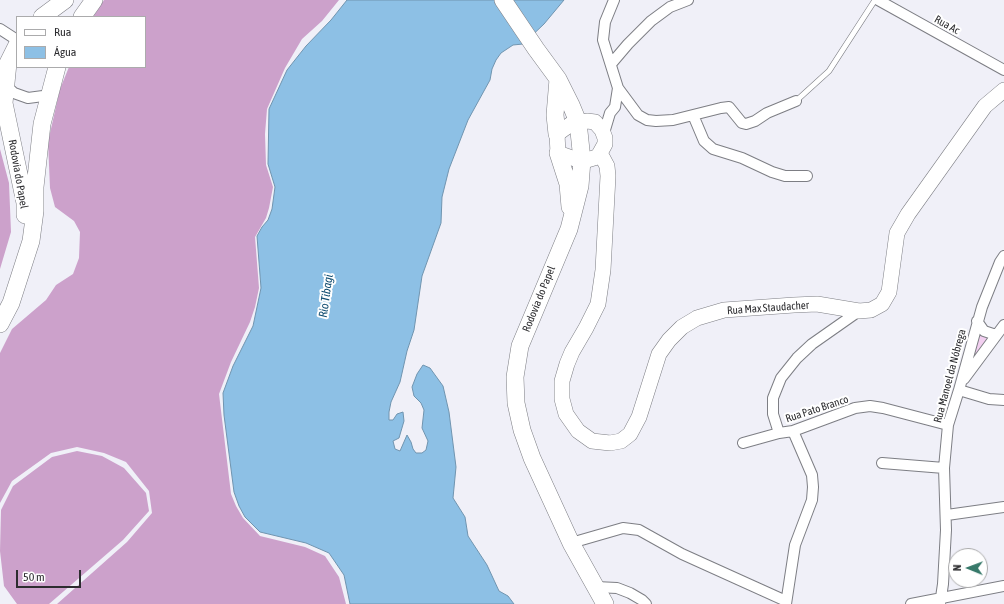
<!DOCTYPE html>
<meta charset="utf-8">
<style>
body{margin:0}
#map{position:relative;width:1004px;height:604px;overflow:hidden;background:#f0f0f8;font-family:"Asap Condensed",sans-serif}
canvas{display:block}
.legend{position:absolute;left:16px;top:16px;width:130px;height:52px;box-sizing:border-box;background:#fff;border:1px solid #ababac;margin:0;padding:5px 7px;list-style:none;font-size:12px;color:#2d2d30}
.legend li{display:flex;align-items:center;gap:8px;height:20px}
.legend b{width:20px;border:1px solid #ababac}
.north{position:absolute;left:948px;top:548px;width:40px;height:40px;box-sizing:border-box;background:#fff;border:1px solid #ababac;border-radius:50%;rotate:271deg;font-size:11px;font-weight:700;line-height:16px;text-align:center;color:#2d2d30}
.north::after{content:'';display:block;margin:auto;width:14px;height:18px;background:#37796a;clip-path:polygon(50% 0,100% 100%,50% 72%,0 100%)}
.scale{position:absolute;left:16px;top:570px;width:65px;height:18px;box-sizing:border-box;border:2px solid #2d2d30;border-top:0;padding-left:5px;font-size:12px;line-height:14px;white-space:nowrap;color:#2d2d30;-webkit-text-stroke:3px #fff;paint-order:stroke}
</style>
<div id="map">
<canvas width="1004" height="604"></canvas>
<ul class="legend">
<li><b style="height:5px;background:#fff"></b>Rua</li>
<li><b style="height:11px;background:#8dc0e5"></b>Água</li>
</ul>
<div class="north">N</div>
<div class="scale">50 m</div>
</div>
<script>
const ctx = document.querySelector('canvas').getContext('2d');
ctx.lineJoin = 'round';
function fillPath(path, color) {
  ctx.fillStyle = color;
  ctx.fill(path, 'evenodd');
}
function shape(rows) {
  const path = new Path2D();
  for (const r of rows) {
    path.moveTo(r[0], r[1]);
    for (let i = 2; i < r.length; i += 2) path.lineTo(r[i], r[i + 1]);
  }
  return path;
}
function stroke(path, color, width, dash) {
  ctx.strokeStyle = color;
  ctx.lineWidth = width;
  ctx.lineCap = dash ? 'butt' : 'round';
  ctx.setLineDash(dash || []);
  ctx.stroke(path);
}
function write(font, color, halo, rows, align = 'center') {
  ctx.font = font + ' "Asap Condensed",sans-serif';
  ctx.lineWidth = 4;
  ctx.setLineDash([]);
  ctx.textBaseline = 'middle';
  ctx.strokeStyle = halo;
  ctx.fillStyle = color;
  for (const [text, x, y, turn = 0] of rows) {
    ctx.save();
    ctx.translate(x, y);
    ctx.rotate((+turn || 0) * Math.PI / 180);
    ctx.textAlign = isNaN(turn) ? turn : align;
    if (halo) ctx.strokeText(text, 0, 0);
    ctx.fillText(text, 0, 0);
    ctx.restore();
  }
}
fillPath(shape([
 [979,325,992,337,963,377]
]), '#f2cff0');
fillPath(shape([
 [104,0,339,0,322,21,302,39,285,68,267,109,265,134,266,165,273,187,269,208,266,218,255,237,259,288,255,307,250,322,231,362,219,394,231,494,236,506,243,518,260,536,305,547,325,556,339,577,346,604,57,604,127,542,152,513,149,491,126,462,104,453,77,447,51,453,12,481,0,503,0,353,12,329,46,300,56,285,73,274,79,258,80,232,74,221,55,207,50,188,48,142,60,89,69,67,145,67,145,17,93,17],
 [0,149,9,183,11,232,0,269],
 [77,451,102,456,124,468,146,493,149,511,123,540,49,604,17,604,4,586,0,551,1,510,13,486,52,457]
]), '#cca1cb');
const water = shape([
 [347,0,564,0,544,24,523,44,513,45,501,53,496,60,492,69,490,80,468,120,449,169,442,197,441,223,422,276,414,330,407,351,400,382,391,402,389,412,389,420,393,420,397,414,403,412,404,421,399,438,393,441,395,449,400,451,407,435,411,442,413,449,416,453,422,453,426,450,428,441,422,428,424,410,421,403,414,396,412,387,417,374,423,365,430,368,443,386,449,412,456,467,453,498,465,517,468,536,487,565,499,591,508,596,514,604,350,604,344,575,329,553,306,543,260,532,245,517,239,506,234,492,224,415,223,393,233,366,253,326,261,288,257,236,262,227,268,220,272,209,275,187,268,164,269,109,287,70,306,46,331,20,347,0]
]);
fillPath(water, '#8dc0e5');
stroke(water, '#7094af', 1);
const service = shape([
 [796,101,829,71,875,0]
]);
const minor = shape([
 [878,0,1004,70],
 [0,29,17,40],
 [611,64,628,44,651,21,670,7,688,0],
 [4,84,14,93,28,98,43,96,50,93],
 [618,88,638,115,647,120,656,121,673,120,721,108,729,107,742,123,746,124,755,121,767,113,796,101],
 [693,115,704,141,713,149,742,158,772,172,785,176,807,176],
 [604,133,610,113,615,107,618,88,603,40,605,22,614,0],
 [859,311,812,344,797,358,781,378,773,398,773,414,779,433,793,431,855,408,870,406,883,408,948,425],
 [977,321,984,331,993,334,997,334],
 [964,379,1004,325],
 [959,390,989,399,1004,400],
 [743,443,779,433],
 [882,463,944,468],
 [947,515,1004,507],
 [571,543,623,528,639,530,682,554,786,601],
 [596,587,617,588,630,593,642,600,646,604],
 [786,604,795,545,812,500,813,487,812,475,793,431],
 [911,604,1004,586],
 [940,604,943,584,946,530,944,468,948,425,959,390,982,307,1000,262,1004,256]
]);
const secondary = shape([
 [587,121,595,122,602,130,605,138,605,144,600,153,597,157,587,160,575,159,558,153,557,134,571,124,587,121],
 [600,153,607,166,608,176,603,270,598,304,586,328,572,352,567,364,562,381,562,399,566,414,578,431,592,441,610,443,621,441,630,434,639,417,659,354,669,340,682,327,697,318,724,310,794,305,817,304,859,311,871,310,882,304,889,292,897,233,908,214,985,106,1004,90]
]);
const primary = shape([
 [503,0,536,49,558,79,571,105,578,122,582,160,580,186,569,229,520,346,515,377,516,403,522,430,532,458,571,543,605,604],
 [42,17,65,0],
 [82,17,94,0],
 [17,45,8,63,4,103,25,203,25,215],
 [557,134,555,115,558,79],
 [558,153,568,184,570,207],
 [0,324,11,303,31,241,35,211,35,187,42,124,57,67]
]);
stroke(service, '#7d7e84', 6);
stroke(minor, '#7d7e84', 12);
stroke(secondary, '#7d7e84', 16);
stroke(primary, '#7d7e84', 18);
stroke(service, '#fff', 5);
stroke(minor, '#fff', 10);
stroke(secondary, '#fff', 15);
stroke(primary, '#fff', 17);
write('11px', '#2d2d30', '#fff', [
 ["Rua Ac",947,25,29],
 ["Rodovia do Papel",18,174,80],
 ["Rodovia do Papel",539,299,-68],
 ["Rua Max Staudacher",768,308,-4],
 ["Rua Manoel da Nóbrega",950,376,-75],
 ["Rua Pato Branco",817,409,-18]
]);
write('italic 12px', '#124e72', '#fff', [
 ["Rio Tibagi",326,296,-82]
]);
</script>
